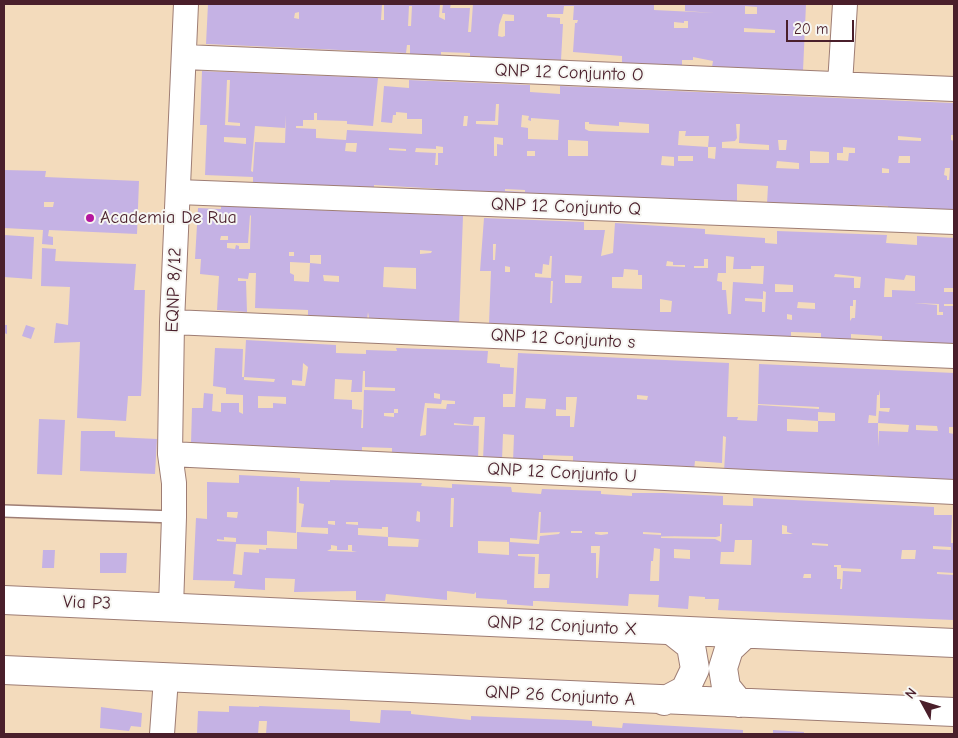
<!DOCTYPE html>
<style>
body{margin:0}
#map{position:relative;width:958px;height:738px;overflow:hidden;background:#f3dbbc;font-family:"Comic Neue",sans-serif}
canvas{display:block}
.frame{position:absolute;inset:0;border:5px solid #4a1f2b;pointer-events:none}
.north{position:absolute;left:898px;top:678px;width:50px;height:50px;-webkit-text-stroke:4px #f6f6f2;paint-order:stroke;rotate:309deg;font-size:14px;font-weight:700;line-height:20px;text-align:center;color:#4a1f2b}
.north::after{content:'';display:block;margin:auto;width:18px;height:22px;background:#4a1f2b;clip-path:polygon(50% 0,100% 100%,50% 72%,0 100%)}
.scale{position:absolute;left:786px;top:20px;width:68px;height:22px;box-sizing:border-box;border:2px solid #4a1f2b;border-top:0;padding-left:6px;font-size:15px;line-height:18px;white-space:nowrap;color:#4a1f2b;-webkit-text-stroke:4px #f6f6f2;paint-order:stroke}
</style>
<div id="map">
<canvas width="958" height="738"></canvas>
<div class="frame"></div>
<div class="north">N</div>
<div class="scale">20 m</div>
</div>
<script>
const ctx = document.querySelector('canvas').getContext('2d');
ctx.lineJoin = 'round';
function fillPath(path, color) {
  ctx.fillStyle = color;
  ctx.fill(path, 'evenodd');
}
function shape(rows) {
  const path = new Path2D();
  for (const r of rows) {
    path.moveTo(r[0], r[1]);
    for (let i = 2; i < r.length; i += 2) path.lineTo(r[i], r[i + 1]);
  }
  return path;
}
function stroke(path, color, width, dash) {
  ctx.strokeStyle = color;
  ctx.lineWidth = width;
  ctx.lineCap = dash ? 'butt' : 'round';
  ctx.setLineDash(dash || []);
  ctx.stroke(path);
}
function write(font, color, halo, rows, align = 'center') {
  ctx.font = font + ' "Comic Neue",sans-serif';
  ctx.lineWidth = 4;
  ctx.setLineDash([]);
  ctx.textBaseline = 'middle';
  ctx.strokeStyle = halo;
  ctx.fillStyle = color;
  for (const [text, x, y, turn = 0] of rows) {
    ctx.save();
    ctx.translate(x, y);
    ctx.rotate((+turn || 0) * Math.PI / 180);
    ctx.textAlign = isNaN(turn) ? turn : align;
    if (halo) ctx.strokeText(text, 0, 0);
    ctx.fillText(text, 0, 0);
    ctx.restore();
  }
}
fillPath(shape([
 [208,4,382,4,381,20,384,20,384,4,440,5,439,17,445,20,445,13,442,13,443,4,451,4,450,8,470,8,468,32,471,32,473,4,654,4,654,10,715,13,685,11,685,4,806,4,803,71,712,67,713,61,693,57,693,60,682,60,682,66,622,63,622,56,573,52,575,23,577,23,578,20,573,20,574,6,564,6,563,14,547,14,547,17,560,18,560,24,563,24,561,60,470,56,470,53,441,52,441,55,410,54,410,45,407,45,406,53,206,44],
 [409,6,412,6,411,26,408,26],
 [745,6,757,7,757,14,745,14],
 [299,12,299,19,294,18,295,13],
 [503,14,514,15,514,21,505,21,505,36,502,37,498,36,499,25],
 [684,21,688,21,688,28,674,28,674,22,684,23],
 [744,28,775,30,775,33,744,32],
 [202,71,378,78,373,126,347,124,347,121,317,120,317,113,314,113,314,120,303,120,303,126,296,126,296,128,316,129,316,138,346,140,347,130,422,134,422,119,407,119,407,113,396,112,396,115,393,115,392,123,381,122,384,86,409,88,409,80,530,85,530,92,560,94,560,86,953,103,954,135,951,135,951,140,954,141,954,212,888,208,888,206,857,205,857,208,767,204,768,186,737,184,737,202,525,194,374,185,374,187,281,184,253,182,253,177,205,175,207,125,200,125],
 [227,80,230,80,228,122,240,123,240,126,225,125],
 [496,104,499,104,498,125,476,124,476,121,495,121],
 [286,115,285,143,255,142,253,172,251,171,255,126,285,128],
 [522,115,529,116,528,120,531,121,531,118,559,120,558,140,528,139,528,128,521,127],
 [464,116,468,116,467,126,463,126],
 [585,122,589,122,589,124,619,126,619,122,649,124,649,133,589,131,585,129],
 [736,124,740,124,739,143,769,145,769,150,722,148,722,142,735,141,737,138],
 [679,131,686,131,685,136,709,136,708,147,716,147,715,159,708,158,708,147,678,145],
 [898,136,921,138,921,141,898,140],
 [224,137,246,138,246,144,224,142],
 [494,137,503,138,503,145,497,144,497,156,494,156],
 [568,140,588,141,588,156,568,156],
 [778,140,787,140,786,150,779,150],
 [346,143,357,143,356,152,345,151],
 [436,146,443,147,443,153,438,153,438,165,435,165,436,153,415,152,416,148,436,149],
 [843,147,855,148,855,153,849,153,848,161,837,160,837,153,843,153],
 [389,148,406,149,406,151,389,150],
 [527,151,535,151,535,156,527,156],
 [810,151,829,152,829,163,810,163],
 [662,156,674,157,674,166,661,165],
 [678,156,693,156,693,161,678,161],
 [899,156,910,156,910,163,898,163],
 [777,161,799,163,799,169,776,168],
 [882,168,889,169,889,173,882,173],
 [945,168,950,168,949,180,947,180,947,176,944,175],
 [505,189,525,190,525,192,505,191],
 [4,170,46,171,45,177,139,181,137,234,49,230,48,236,53,237,53,245,42,244,43,230,4,228],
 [44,202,54,202,53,207,44,207],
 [221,206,463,216,459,325,398,322,398,319,369,318,368,312,367,320,308,316,308,310,255,308,256,273,249,273,248,279,238,278,238,281,246,281,247,312,217,310,219,276,200,274,201,259,195,259,198,208,221,209],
 [250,215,251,216,250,249,239,249,239,246,236,245,235,249,227,248,227,243,248,243],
 [221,236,228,236,228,240,220,240],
 [420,250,432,251,431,253,420,254],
 [289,252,294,252,294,256,289,256],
 [310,255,321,255,321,264,310,263,309,282,294,281,294,275,290,273,290,262,310,263],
 [384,267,416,268,416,289,383,287],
 [323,275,339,276,339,282,324,281],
 [484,218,584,222,584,230,605,230,601,256,613,253,615,223,705,229,705,234,765,238,765,243,777,244,777,231,887,235,886,243,917,245,917,236,954,238,954,288,944,288,944,292,954,292,954,304,944,304,944,306,954,306,954,346,882,344,882,336,851,334,851,341,821,340,821,333,791,332,791,340,489,324,491,271,480,271],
 [493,244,496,244,495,260,493,260],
 [550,256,552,256,551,278,535,277,535,273,542,274,543,264,549,265],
 [726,256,734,257,733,269,751,269,751,266,764,266,763,284,733,282,731,314,728,314,726,290,722,290,722,282,717,281,718,273,726,273],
 [704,259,708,259,708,268,694,268,694,266,704,266],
 [667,261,673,262,673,265,685,265,685,267,666,266],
 [505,266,510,267,510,272,505,272],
 [624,269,638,270,638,275,642,275,642,289,612,288,612,277,623,277],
 [835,274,861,277,860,288,854,288,854,278,834,277],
 [565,275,582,276,581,283,565,283],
 [906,275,915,276,915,291,892,290,892,297,884,297,885,278,904,280],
 [551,281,553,281,552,303,550,303],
 [775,284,793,285,793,292,775,292],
 [763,291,766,292,765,312,762,312,762,302,745,301,745,298,763,299],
 [660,299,672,301,671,312,660,312],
 [853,300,856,300,855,318,852,318,850,321,850,306,853,306],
 [798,302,815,303,815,309,797,308],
 [914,303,939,304,939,312,943,312,943,315,937,315,937,305],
 [787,314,792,315,792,320,787,319],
 [4,235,34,237,32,279,4,277],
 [42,248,56,249,55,261,136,264,134,290,145,290,142,379,141,396,128,396,126,421,77,418,80,342,54,343,56,323,68,325,70,287,41,286],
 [4,325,7,325,7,334,4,333],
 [26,325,35,328,31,339,22,336],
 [246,340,336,345,336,353,366,354,366,350,397,351,396,348,488,351,487,363,500,364,500,367,514,368,513,394,503,394,503,407,515,407,518,353,729,363,727,417,738,417,737,420,757,421,758,405,819,409,819,407,758,404,759,364,954,373,954,427,949,427,949,433,954,434,954,481,875,475,875,478,724,472,726,437,723,436,722,463,695,461,694,470,573,465,573,456,543,455,543,463,513,462,514,435,503,434,502,460,483,459,485,417,474,417,473,425,454,423,454,425,479,426,478,460,392,456,392,448,362,447,362,455,210,448,210,444,191,443,192,408,203,408,204,393,213,394,212,411,221,412,221,403,239,403,239,412,243,414,243,395,226,394,226,388,213,386,215,348,243,349,242,377,244,377,244,380,274,382,275,379,244,377],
 [303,363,308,367,305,386,292,385,292,380,302,381],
 [363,371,365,371,365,387,395,388,395,391,364,390,363,428,361,428,362,410,352,409,352,400,334,399,335,379,352,380,351,392,362,392],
 [880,390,880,408,890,408,889,412,879,411,878,423,909,425,908,432,879,431,878,447,878,423,868,423,869,415,876,416,877,395,879,395],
 [434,393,440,394,440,399,434,398],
 [637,395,648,396,647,400,637,399],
 [258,396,286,397,286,404,273,403,273,408,258,408],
 [566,397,577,397,574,427,570,427,570,416,556,416,556,409,566,410],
 [526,398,546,399,545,409,525,408],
 [442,400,455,401,455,404,447,404,446,409,427,408,426,435,420,436,425,403,441,404],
 [394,409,398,409,398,413,394,413,394,417,384,416,384,413,394,413],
 [818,412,835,413,835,421,818,421],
 [787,419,818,421,818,432,787,431],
 [916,425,937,426,938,431,916,430],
 [39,419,65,420,62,475,37,474],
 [81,431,115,431,115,437,157,439,155,474,80,471],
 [239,475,300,478,300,481,330,482,330,480,422,483,421,486,452,488,452,484,511,487,512,492,541,494,542,489,601,491,601,494,632,496,632,493,663,493,723,496,723,505,753,506,753,498,934,507,934,515,952,515,951,543,954,543,954,573,937,572,937,574,954,575,954,620,718,610,719,599,705,599,705,597,689,596,688,609,658,607,659,595,629,594,628,606,537,601,533,601,533,606,507,604,507,600,476,598,476,592,474,594,447,591,447,600,386,594,385,601,356,600,356,591,294,592,295,579,265,578,265,590,234,588,235,581,193,580,196,518,207,519,207,482,239,483],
 [297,487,299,487,299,503,304,504,301,527,328,528,328,534,297,532,297,549,266,548,266,550,259,549,259,553,244,552,242,575,233,574,236,544,267,545,267,531,296,533],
 [451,498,454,498,453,527,450,527],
 [417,511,420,512,420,522,416,521],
 [227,512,238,512,237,518,227,517],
 [539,512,541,512,540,533,560,532,559,534,540,536,539,544,509,542,509,555,478,553,478,541,510,542,510,538,537,540],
 [328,521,335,521,335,525,328,524],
 [346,522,358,522,358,525,346,524],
 [720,524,722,524,721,542,715,539,661,538,661,535,643,534,643,532,661,533,661,536,716,537,720,536],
 [782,525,787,526,787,532,793,534,782,534],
 [382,527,388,527,388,537,433,540,419,539,418,547,388,546,388,537,358,535,358,528,382,529],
 [571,531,582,531,582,533,571,533],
 [595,532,608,532,608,534,601,535,595,534],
 [224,537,236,538,236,542,217,541,217,539,224,540],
 [735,540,752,540,751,565,720,564,721,552,734,552],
 [812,543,828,544,828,546,812,545],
 [331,545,337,546,337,550,348,550,348,545,352,545,352,551,357,552,327,551,331,549],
 [591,546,600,546,598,578,596,578,596,553,591,553],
 [933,546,951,547,951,550,933,549],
 [654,548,660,549,659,581,650,581,651,561,653,561],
 [674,549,690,550,690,559,674,558],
 [902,550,916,550,915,559,901,559],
 [518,554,539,554,538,574,550,574,549,588,534,588,535,557,518,556],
 [834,565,841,565,841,568,861,569,861,572,843,571,842,589,840,589,841,579,837,579,837,567,834,567],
 [804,574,811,574,811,578,803,578],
 [43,550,55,550,54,568,42,568],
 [100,553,127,553,126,573,100,573],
 [229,706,259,707,259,706,350,710,350,721,380,723,381,710,411,711,411,714,471,720,471,716,592,721,592,726,622,728,623,723,743,730,743,734,266,734,267,721,259,721,258,734,197,734,198,711,229,712],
 [101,707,142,713,141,727,131,726,129,731,100,728],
 [773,730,804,732,804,734,773,734]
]), '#c5b2e4');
const service = shape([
 [4,511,174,517]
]);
const minor = shape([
 [184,57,954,89],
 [840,84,845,4],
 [178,192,954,222],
 [172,322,954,356],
 [170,454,954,492],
 [171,607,174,517,174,483,170,454,172,322,186,4],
 [162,734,166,678]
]);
const tertiary = shape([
 [4,600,954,643],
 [4,670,954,712],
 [664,701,685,690,695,669,691,646,672,631],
 [739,703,726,687,723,668,729,649,744,635]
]);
stroke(service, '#9e7d74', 14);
stroke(minor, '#9e7d74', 26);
stroke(tertiary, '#9e7d74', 30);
stroke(service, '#fff', 11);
stroke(minor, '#fff', 24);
stroke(tertiary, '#fff', 28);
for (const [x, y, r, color] of [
 [90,218,5,"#b5179e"]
]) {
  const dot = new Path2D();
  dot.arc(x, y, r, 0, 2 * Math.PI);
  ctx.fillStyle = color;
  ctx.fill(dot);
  stroke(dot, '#f6f6f2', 2);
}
write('18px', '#4a1f2b', '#f6f6f2', [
 ["QNP 12 Conjunto O",569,73,2],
 ["QNP 12 Conjunto Q",566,207,2],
 ["EQNP 8/12",174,290,-88],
 ["QNP 12 Conjunto s",563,339,3],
 ["QNP 12 Conjunto U",562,473,3],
 ["Via P3",87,603,2],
 ["QNP 12 Conjunto X",562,626,3],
 ["QNP 26 Conjunto A",560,696,3]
]);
write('18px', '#4a1f2b', '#f6f6f2', [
 ["Academia De Rua",100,218]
], 'left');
</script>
